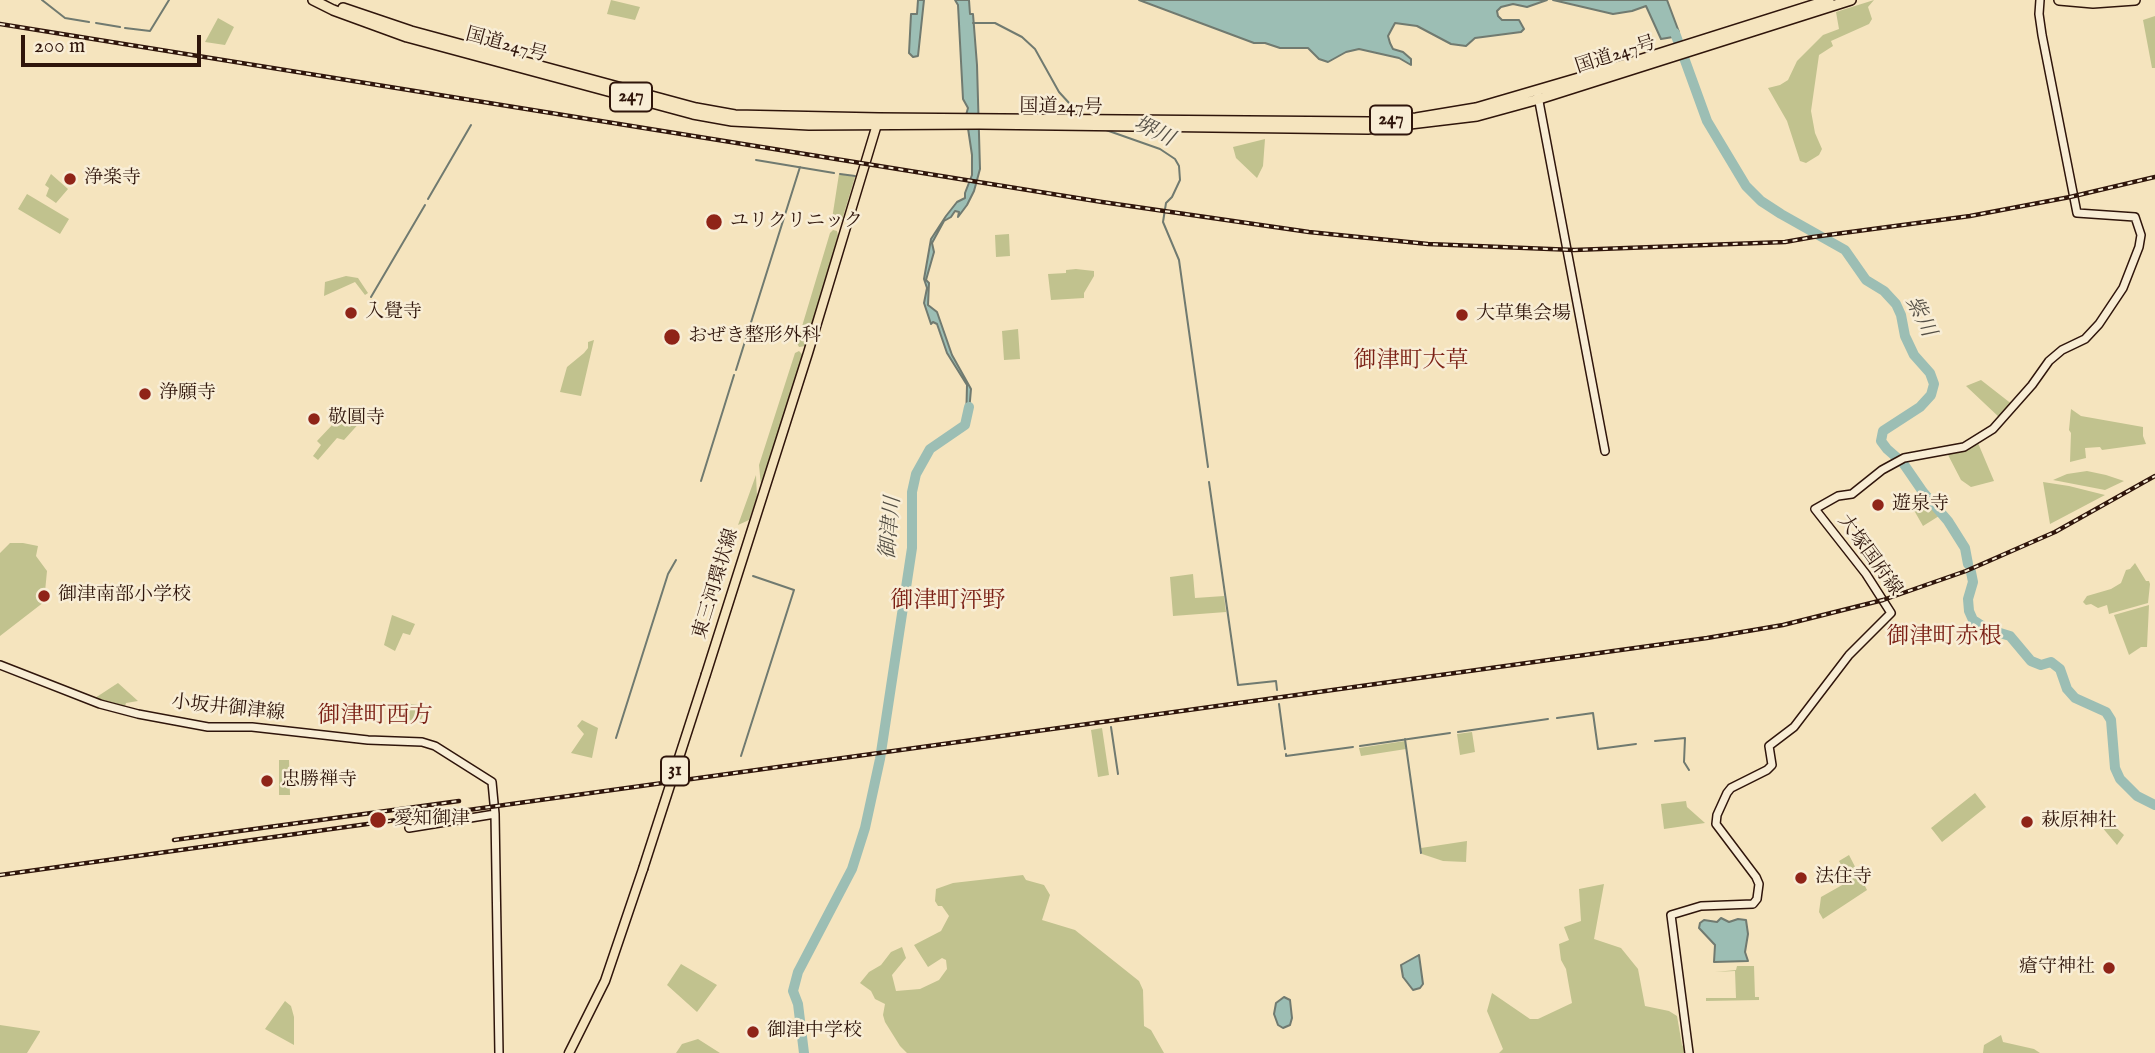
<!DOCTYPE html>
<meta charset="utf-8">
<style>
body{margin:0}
#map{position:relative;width:2155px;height:1053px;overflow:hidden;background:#f5e4be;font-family:"IM FELL English",serif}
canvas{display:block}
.scale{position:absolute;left:21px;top:35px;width:180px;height:32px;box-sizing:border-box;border:4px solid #2f150b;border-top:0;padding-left:9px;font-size:21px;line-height:24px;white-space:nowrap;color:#2f150b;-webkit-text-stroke:5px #f8edd5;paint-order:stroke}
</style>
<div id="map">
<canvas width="2155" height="1053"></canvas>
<div class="scale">200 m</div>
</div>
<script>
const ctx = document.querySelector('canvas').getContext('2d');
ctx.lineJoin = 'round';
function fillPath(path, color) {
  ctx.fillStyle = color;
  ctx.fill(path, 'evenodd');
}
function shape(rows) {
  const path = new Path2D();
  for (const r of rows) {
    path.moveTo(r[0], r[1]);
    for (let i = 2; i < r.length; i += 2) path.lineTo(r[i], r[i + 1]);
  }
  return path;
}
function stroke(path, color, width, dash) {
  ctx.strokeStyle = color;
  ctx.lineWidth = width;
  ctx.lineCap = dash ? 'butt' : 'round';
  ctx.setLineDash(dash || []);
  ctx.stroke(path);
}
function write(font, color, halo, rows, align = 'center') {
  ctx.font = font + ' "IM FELL English","Noto Serif JP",serif';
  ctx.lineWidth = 5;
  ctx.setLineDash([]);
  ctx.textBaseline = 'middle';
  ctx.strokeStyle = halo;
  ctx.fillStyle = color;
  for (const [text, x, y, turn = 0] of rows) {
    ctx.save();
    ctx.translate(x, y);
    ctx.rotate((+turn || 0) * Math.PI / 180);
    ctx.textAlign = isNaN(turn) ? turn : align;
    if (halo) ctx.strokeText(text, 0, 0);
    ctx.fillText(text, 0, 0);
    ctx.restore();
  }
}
fillPath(shape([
 [611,0,640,7,635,20,607,14],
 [1874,0,1868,7,1872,19,1869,24,1831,41,1833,46,1819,55,1811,111,1815,133,1822,149,1819,155,1806,163,1800,161,1787,121,1768,88,1780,85,1788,80,1797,61,1823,35,1839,29,1836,12],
 [2155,16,2155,68,2152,68,2143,20],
 [218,18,234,27,225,45,205,42],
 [1265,139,1263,166,1257,178,1236,158,1233,147],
 [51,174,68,189,56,203,46,196,49,188,45,185],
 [839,174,855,177,842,220,839,224,835,223,832,219],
 [27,194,69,219,60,234,18,209],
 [833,230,837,231,838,235,821,302,806,346,799,347,797,343,830,233],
 [1009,234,1010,256,996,257,995,235],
 [1076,269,1094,271,1094,276,1084,293,1084,298,1051,300,1048,274,1066,273,1066,270],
 [346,276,358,278,368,293,365,295,355,282,324,296,325,282],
 [1018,329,1020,359,1004,360,1002,331],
 [594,340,581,396,560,392,567,367,584,353,588,348,588,342],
 [799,351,804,356,761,486,759,465,795,353],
 [1981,380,2013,405,2001,419,1966,386],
 [350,406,369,415,368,417,362,420,344,440,337,438,318,460,313,456,321,445,317,441],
 [2071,409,2081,416,2143,427,2143,436,2146,444,2102,450,2100,447,2085,448,2086,458,2070,462,2071,433,2069,430],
 [1978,443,1994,481,1971,487,1961,480,1947,453,1965,450],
 [2087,471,2106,475,2124,481,2105,490,2053,480,2067,474],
 [756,475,757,497,749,520,738,525],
 [2043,482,2069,486,2105,495,2050,524],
 [1922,497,1939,516,1923,526,1911,505],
 [10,543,23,543,38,546,36,556,47,571,44,602,0,636,0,553],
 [2135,563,2146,581,2149,581,2150,584,2148,603,2109,614,2107,605,2098,608,2091,604,2086,605,2083,602,2087,596,2111,589,2121,583,2126,570,2130,569],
 [1193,574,1195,598,1224,596,1226,612,1173,616,1170,577],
 [2149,605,2147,647,2141,647,2129,655,2114,615],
 [392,615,415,624,410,635,403,633,395,651,384,645],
 [118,683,138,701,126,703,125,706,95,698],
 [396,702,427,706,420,722,395,718],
 [582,720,598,728,592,758,571,753,584,734,577,726],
 [1102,728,1109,775,1098,777,1091,730],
 [1472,732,1475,752,1460,755,1457,734],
 [1405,741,1406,749,1361,756,1359,748],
 [279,760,289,760,290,795,279,795],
 [1975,793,1986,807,1942,842,1931,828],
 [1686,801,1687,807,1705,823,1664,829,1661,804],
 [2102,814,2124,835,2117,845,2096,820],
 [1467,841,1466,862,1443,861,1422,854,1421,848],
 [1849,855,1867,890,1823,919,1819,912,1821,897,1844,884,1841,878,1846,874,1839,861],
 [1023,875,1026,880,1044,885,1050,895,1042,920,1075,930,1139,981,1143,990,1144,1026,1151,1030,1164,1053,907,1053,900,1046,885,1022,883,1015,885,1004,875,999,871,991,860,983,869,972,881,965,891,952,902,947,906,958,892,975,896,991,920,989,939,980,947,969,946,960,942,958,928,967,914,945,941,931,949,916,942,906,938,906,935,901,936,889,953,883],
 [1604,884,1594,939,1621,948,1638,969,1645,1006,1669,1011,1677,1016,1682,1045,1686,1049,1686,1053,1499,1053,1503,1049,1487,1011,1492,993,1530,1019,1538,1019,1572,1003,1566,969,1561,960,1559,944,1569,940,1564,927,1581,921,1579,889],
 [681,964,717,985,697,1012,667,985],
 [1737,966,1754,966,1755,997,1759,997,1759,1000,1706,1001,1706,998,1736,998,1735,971,1715,972,1736,970],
 [285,1001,291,1006,294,1017,294,1045,265,1029],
 [0,1025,40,1031,40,1032,27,1053,0,1053],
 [2001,1035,2003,1042,2034,1049,2040,1053,1983,1053,1984,1045],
 [698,1039,720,1053,676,1053,682,1044]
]), '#c1c28e');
const water = shape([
 [918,0,924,0,918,56,913,57,909,53,911,14,917,14,918,0],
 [955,0,969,0,970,14,973,14,977,65,980,169,974,191,967,205,958,217,959,212,955,211,951,217,944,221,932,243,934,252,926,280,929,283,928,305,937,312,952,355,971,389,969,412,966,424,967,385,947,353,937,324,933,322,931,324,924,303,927,288,924,279,931,239,946,216,957,202,965,198,965,193,972,175,972,155,966,115,968,108,963,99,958,5,955,0],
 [1139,0,1547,0,1527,7,1513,4,1501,7,1497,11,1498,16,1502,20,1519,20,1524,29,1521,32,1475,38,1466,46,1451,44,1417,26,1395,23,1388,36,1390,43,1393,49,1403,52,1411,59,1411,65,1399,58,1359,49,1346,52,1328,62,1319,59,1308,48,1280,48,1265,43,1254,43,1139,0],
 [1553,0,1667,0,1679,32,1673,34,1673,37,1661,39,1646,6,1632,11,1613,14,1553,0],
 [1721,918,1729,922,1738,919,1746,920,1748,934,1745,952,1748,961,1714,962,1715,945,1699,928,1700,923,1704,920,1717,922,1721,918],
 [1419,955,1423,984,1420,988,1413,990,1403,977,1401,965,1419,955],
 [1284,997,1290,1000,1292,1018,1290,1025,1283,1028,1278,1025,1274,1014,1276,1003,1284,997]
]);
fillPath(water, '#9cbeb4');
stroke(water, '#707a70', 2);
stroke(shape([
 [42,0,65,18,89,22],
 [96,23,120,27],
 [973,23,995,23,1022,37,1035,49,1059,92,1080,115],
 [125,28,150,31,169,0],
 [1106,130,1160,149,1175,159,1179,166,1180,180,1172,197,1166,203,1163,222,1179,260,1208,467],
 [756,160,834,173],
 [840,174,855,176],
 [428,199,471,125],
 [371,297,425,205],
 [736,370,800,167],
 [701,481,734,375],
 [1209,482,1238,685,1276,681,1277,690],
 [1279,704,1285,749],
 [1557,718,1593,713,1598,749,1636,744],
 [1111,727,1118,774],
 [1458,732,1548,719],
 [616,738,668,574,676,560],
 [1405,739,1421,853],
 [1655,741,1685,738,1684,762,1689,770],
 [1360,746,1450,733],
 [1286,754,1286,756,1353,747],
 [741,756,794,590,753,576]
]), '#707a70', 2);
stroke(shape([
 [1675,33,1707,121,1746,186,1761,201,1781,214,1845,250,1866,280,1884,291,1896,304,1901,315,1905,336,1914,355,1930,373,1934,384,1931,395,1920,407,1883,431,1881,441,1887,449,1903,463,1923,492,1948,521,1965,548,1968,564],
 [1971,572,1973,582,1968,599,1969,611,1973,620,1987,629,2010,636,2031,661,2041,665,2051,662,2060,669,2067,689,2075,698,2106,712,2111,720,2115,768,2120,779,2137,796,2155,805],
 [804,1053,798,1004,793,991,798,972,852,869,865,828,880,759,912,548,912,492,916,474,930,449,965,425,969,407]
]), '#9cbeb4', 10);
const secondary = shape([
 [1537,91,1605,451],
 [0,665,100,704,138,714,208,727,252,727,368,740,422,742,435,746,492,782,495,814,499,1053],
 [409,828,495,814],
 [1689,1053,1671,915,1701,906,1753,904,1757,899,1759,884,1756,877,1716,824,1717,815,1727,793,1731,788,1767,770,1772,765,1769,746,1794,727,1849,655,1891,613,1866,574,1815,509,1838,496,1852,494,1882,470,1904,458,1964,447,1993,429,2032,385,2049,361,2062,350,2085,339,2099,324,2123,288,2139,247,2141,235,2135,217,2077,213,2042,35,2039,14,2040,0]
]);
const primary = shape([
 [706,674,808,353,878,121],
 [569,1053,605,981,643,869]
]);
const trunk = shape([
 [313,0,333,10,407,37,693,114,732,121,809,125,979,124,1368,129,1477,116,1539,99,1851,0],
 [2059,0,2093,3,2135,0],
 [343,8,411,31,696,108,735,115,879,118,1369,122,1416,118,1476,108,1623,65,1829,0]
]);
stroke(secondary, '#2f150b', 10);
stroke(primary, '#2f150b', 11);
stroke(trunk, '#2f150b', 12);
stroke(secondary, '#f8edd5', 7);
stroke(primary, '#f5e4be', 8);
stroke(trunk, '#f5e4be', 9);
const rail = shape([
 [0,24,1102,202,1309,232,1428,244,1574,250,1785,242,1813,237,1970,216,2070,197,2155,177],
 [174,840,459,801],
 [0,875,1707,638,1783,625,1883,600,1966,571,2055,532,2155,476]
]);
stroke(rail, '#2f150b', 4.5);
stroke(rail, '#f8edd5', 2, [5]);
const primaryBridge = shape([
 [643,869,706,674]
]);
stroke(primaryBridge, '#2f150b', 11, []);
stroke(primaryBridge, '#f5e4be', 8);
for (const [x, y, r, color] of [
 [70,179,7,"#8f2418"],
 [714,222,9,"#8f2418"],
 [351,313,7,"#8f2418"],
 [1462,315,7,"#8f2418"],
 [672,337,9,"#8f2418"],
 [145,394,7,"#8f2418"],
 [314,419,7,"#8f2418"],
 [1878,505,7,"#8f2418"],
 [44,596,7,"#8f2418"],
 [267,781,7,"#8f2418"],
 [378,820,9,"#8f2418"],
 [2027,822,7,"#8f2418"],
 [1801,878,7,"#8f2418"],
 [2109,968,7,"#8f2418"],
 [753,1032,7,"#8f2418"]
]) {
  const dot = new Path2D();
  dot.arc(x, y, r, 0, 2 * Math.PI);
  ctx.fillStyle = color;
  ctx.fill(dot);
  stroke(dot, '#f8edd5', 2.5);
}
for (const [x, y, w] of [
 [631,97,42],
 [1391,120,42],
 [675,771,28]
]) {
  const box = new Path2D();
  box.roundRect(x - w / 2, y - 14.5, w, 29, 5);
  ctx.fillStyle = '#f8edd5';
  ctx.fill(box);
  stroke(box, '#2f150b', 2);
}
write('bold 18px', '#2f150b', null, [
 ["247",631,97],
 ["247",1391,120],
 ["31",675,771]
]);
write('19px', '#2f150b', '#f8edd5', [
 ["国道247号",506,46,15],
 ["国道247号",1616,56,-18],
 ["国道247号",1061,108,1],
 ["大塚国府線",1869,556,54],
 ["東三河環状線",717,584,-73],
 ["小坂井御津線",228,709,6]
]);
write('19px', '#2f150b', '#f8edd5', [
 ["浄楽寺",84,179],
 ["ユリクリニック",730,222],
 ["入覺寺",365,313],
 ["大草集会場",1476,315],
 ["おぜき整形外科",688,337],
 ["浄願寺",159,394],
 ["敬圓寺",328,419],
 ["遊泉寺",1892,505],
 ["御津南部小学校",58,596],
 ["忠勝禅寺",281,781],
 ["愛知御津",394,820],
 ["萩原神社",2041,822],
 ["法住寺",1815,878],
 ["瘡守神社",2095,968,"right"],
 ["御津中学校",767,1032]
], 'left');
write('italic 21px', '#555046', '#f8edd5', [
 ["堺川",1153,133,25],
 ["紫川",1919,317,64],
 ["御津川",892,528,-85]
]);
write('23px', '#7a1f14', '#f8edd5', [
 ["御津町大草",1411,362],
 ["御津町泙野",948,602],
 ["御津町赤根",1944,638],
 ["御津町西方",375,717]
]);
</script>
